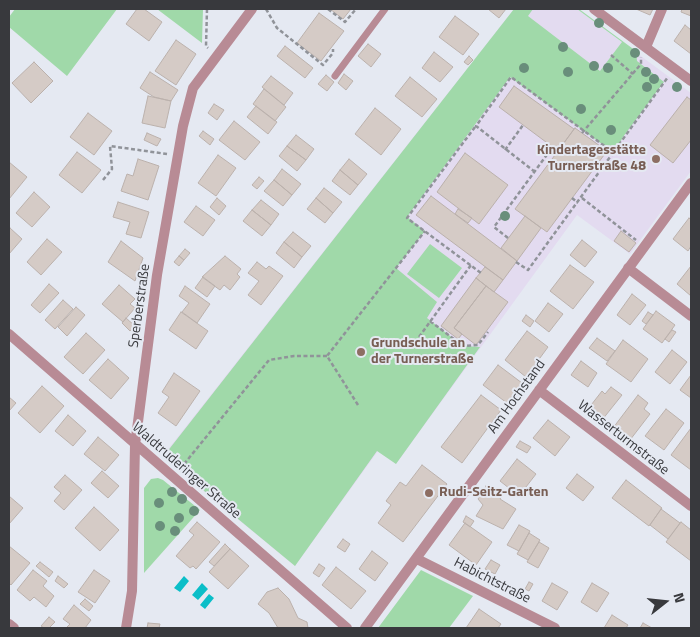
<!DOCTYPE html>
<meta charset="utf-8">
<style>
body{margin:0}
#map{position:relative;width:700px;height:637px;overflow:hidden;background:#e5e9f2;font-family:"Titillium Web",sans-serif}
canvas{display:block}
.frame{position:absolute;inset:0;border:10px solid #38393d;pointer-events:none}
.north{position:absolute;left:640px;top:577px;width:50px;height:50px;-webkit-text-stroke:4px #e5e9f2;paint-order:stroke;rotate:74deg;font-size:14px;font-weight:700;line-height:20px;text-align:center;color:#38393d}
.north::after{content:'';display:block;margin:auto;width:18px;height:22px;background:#38393d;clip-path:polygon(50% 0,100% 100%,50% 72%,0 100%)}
</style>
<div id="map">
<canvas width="700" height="637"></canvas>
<div class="frame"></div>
<div class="north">N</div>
</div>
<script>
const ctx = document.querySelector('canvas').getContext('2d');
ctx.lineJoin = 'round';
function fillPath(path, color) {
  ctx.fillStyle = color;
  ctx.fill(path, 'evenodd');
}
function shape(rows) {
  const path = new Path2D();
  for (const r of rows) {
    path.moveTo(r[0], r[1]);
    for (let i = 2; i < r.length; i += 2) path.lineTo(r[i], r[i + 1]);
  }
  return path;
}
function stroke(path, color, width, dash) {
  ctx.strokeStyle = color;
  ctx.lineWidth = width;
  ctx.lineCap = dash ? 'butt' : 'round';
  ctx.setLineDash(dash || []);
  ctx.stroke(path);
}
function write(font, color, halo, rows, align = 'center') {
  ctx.font = font + ' "Titillium Web",sans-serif';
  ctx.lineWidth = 4;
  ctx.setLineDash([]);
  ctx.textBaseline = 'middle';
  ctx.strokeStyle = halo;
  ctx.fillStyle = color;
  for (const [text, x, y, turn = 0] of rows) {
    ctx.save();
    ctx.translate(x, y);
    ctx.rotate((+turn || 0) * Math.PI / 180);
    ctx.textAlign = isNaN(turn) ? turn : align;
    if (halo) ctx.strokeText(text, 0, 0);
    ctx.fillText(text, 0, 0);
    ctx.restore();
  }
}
fillPath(shape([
 [514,9,577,9,691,93,691,171,630,254,577,215,396,464,378,451,295,566,162,457]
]), '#e3dbf0');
fillPath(shape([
 [15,9,117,9,67,76,9,27,9,17],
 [157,9,203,9,202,43],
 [514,9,533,9,528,16,600,71,622,42,577,9,579,9,636,51,637,61,664,82,623,137,614,153,510,77,407,217,425,231,396,268,437,302,427,318,463,346,480,347,396,464,377,451,295,566,163,457],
 [430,244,462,268,439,298,407,274],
 [158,478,163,480,200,510,144,573,144,488,151,479],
 [421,570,473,596,449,628,378,628]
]), '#a0d9a9');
fillPath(shape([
 [184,576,189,581,180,592,174,588],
 [202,583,208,589,198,600,192,595],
 [209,594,214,598,205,609,200,605]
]), '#0bbec8');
const building = shape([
 [137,9,144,9,162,22,149,41,126,24,137,9],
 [330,9,351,9,343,19,330,9],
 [488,9,506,9,499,18,488,9],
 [636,9,653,9,650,15,636,9],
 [682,9,691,9,691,16,681,12,682,9],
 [319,13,344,31,321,61,297,43,319,13],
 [455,16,479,34,463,55,439,37,455,16],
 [685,25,691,30,691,54,674,41,685,25],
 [176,40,196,54,176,85,155,71,176,40],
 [368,44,381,54,371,67,358,56,368,44],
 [285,46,313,68,305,78,277,56,285,46],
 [434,52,453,67,440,82,422,68,434,52],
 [469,56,473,60,468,65,464,62,469,56],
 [34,62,53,81,31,103,12,83,34,62],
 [150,72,178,90,171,101,154,97,140,88,150,72],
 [344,74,353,81,346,90,338,83,344,74],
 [326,75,334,82,327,91,318,84,326,75],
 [271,76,293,93,284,105,262,87,271,76],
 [410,77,437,99,422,117,395,96,410,77],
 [514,86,574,129,558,151,499,107,514,86],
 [264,89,286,107,275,121,253,104,264,89],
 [148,96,171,101,165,128,142,123,148,96],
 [687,97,691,100,691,140,673,163,650,145,687,97],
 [214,104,224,110,217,120,208,113,214,104],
 [256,106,277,122,268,134,247,117,256,106],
 [375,108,401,129,381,155,355,134,375,108],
 [88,113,112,131,94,155,70,137,88,113],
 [234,121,260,142,245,160,219,140,234,121],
 [575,128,607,151,547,232,515,209,575,128],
 [203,131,214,139,210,145,199,136,203,131],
 [147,133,161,139,157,146,144,140,147,133],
 [296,135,314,149,306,160,287,146,296,135],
 [287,146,306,160,297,171,279,156,287,146],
 [77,152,101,170,82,193,59,175,77,152],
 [465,153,508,185,479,224,437,192,465,153],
 [218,155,236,168,216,196,198,183,218,155],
 [138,159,159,166,148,200,121,191,127,174,133,176,138,159],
 [349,159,367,174,358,185,340,170,349,159],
 [9,162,27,177,9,199,9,162],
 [282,169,301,184,292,195,274,180,282,169],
 [340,170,358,185,350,195,332,181,340,170],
 [259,177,264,181,257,189,252,185,259,177],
 [274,180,292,195,283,206,264,191,274,180],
 [324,188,342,202,333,213,316,198,324,188],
 [34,192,50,207,32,227,16,213,34,192],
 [431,196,517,261,503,280,416,215,431,196],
 [217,198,226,206,219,215,210,207,217,198],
 [316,198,333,213,325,223,307,209,316,198],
 [261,200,279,214,271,225,252,210,261,200],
 [118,202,149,212,141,238,126,234,130,222,113,217,118,202],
 [196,206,215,220,203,236,184,222,196,206],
 [458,209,472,218,468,223,455,214,458,209],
 [252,210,271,225,262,236,243,221,252,210],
 [525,216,541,228,517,261,501,248,525,216],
 [689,218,691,220,691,246,688,251,673,239,689,218],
 [10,228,22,239,9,254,9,229,10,228],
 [621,231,636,243,629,252,614,241,621,231],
 [293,232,311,246,302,257,284,242,293,232],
 [47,239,62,252,41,275,27,262,47,239],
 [582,240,597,252,585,267,570,255,582,240],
 [121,241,143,258,135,281,108,262,121,241],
 [284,242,302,257,294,268,276,253,284,242],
 [185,249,190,253,184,260,179,256,185,249],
 [179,256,184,260,179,266,174,262,179,256],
 [225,256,241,269,237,274,240,277,230,290,224,285,220,290,202,277,225,256],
 [257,262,266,269,269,266,283,276,261,305,248,295,259,281,248,273,257,262],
 [570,265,594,282,573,309,550,291,570,265],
 [691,266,691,296,677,284,691,266],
 [485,267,503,280,494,292,476,278,485,267],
 [203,277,215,286,207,297,195,288,203,277],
 [476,278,486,286,454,328,462,334,458,339,441,326,476,278],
 [49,284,59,293,40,313,31,305,49,284],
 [119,285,135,299,130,304,135,308,123,322,102,304,119,285],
 [185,286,210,304,197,323,182,312,189,303,179,296,185,286],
 [486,286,508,302,476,345,454,328,486,286],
 [632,294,646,305,630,325,617,315,632,294],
 [63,300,73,309,55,329,45,320,63,300],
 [548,303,563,314,549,332,535,321,548,303],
 [76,307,85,315,67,336,58,327,76,307],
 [656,311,675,325,662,343,643,329,656,311],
 [181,312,208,331,196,349,169,330,181,312],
 [648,312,653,315,646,324,642,321,648,312],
 [526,315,534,321,530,327,522,321,526,315],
 [126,318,135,326,130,331,122,323,126,318],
 [672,330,676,332,669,342,665,339,672,330],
 [527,331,548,347,526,377,505,360,527,331],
 [86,333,105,350,83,374,64,357,86,333],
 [597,338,615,351,607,361,589,348,597,338],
 [623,340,648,359,631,382,606,364,623,340],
 [672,350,687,362,670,384,655,372,672,350],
 [108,359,129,378,111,399,89,380,108,359],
 [581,361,597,373,588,387,571,375,581,361],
 [498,365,522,383,507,403,483,385,498,365],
 [174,373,200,391,176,426,158,413,169,397,162,392,174,373],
 [691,375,691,398,680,390,691,375],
 [42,386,64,406,40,433,18,413,42,386],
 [611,387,622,395,602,420,588,409,602,391,605,394,611,387],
 [481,395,501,410,462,463,441,447,481,395],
 [638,395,648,403,644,409,650,414,630,440,613,428,638,395],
 [9,397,16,403,9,411,9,397],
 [666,409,684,423,664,450,645,436,666,409],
 [68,415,86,431,73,446,55,431,68,415],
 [548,420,570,437,555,456,533,438,548,420],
 [691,428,691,470,671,455,691,428],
 [98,437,119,455,105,471,84,454,98,437],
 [520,441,531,447,527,453,516,447,520,441],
 [517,459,536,474,519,496,500,481,517,459],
 [422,465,447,484,403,542,378,523,391,505,386,501,400,482,406,486,422,465],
 [102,471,119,486,108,498,91,483,102,471],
 [577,474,594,487,583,501,566,488,577,474],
 [65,475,82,490,64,510,54,501,61,493,54,487,65,475],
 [626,480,662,508,649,526,612,498,626,480],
 [486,486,502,496,500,499,516,509,503,529,476,516,483,505,478,499,486,486],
 [9,496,23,508,9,524,9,496],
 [94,507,119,530,100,551,75,528,94,507],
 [661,509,680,523,668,539,650,525,661,509],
 [466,516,474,521,470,527,463,522,466,516],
 [197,522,220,542,196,569,193,566,190,568,176,556,194,535,189,531,197,522],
 [681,522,691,530,691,561,666,542,681,522],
 [465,523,492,542,476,565,449,545,465,523],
 [519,525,530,531,519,551,507,545,519,525],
 [529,533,540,540,528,560,517,554,529,533],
 [343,539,350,544,345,552,337,547,343,539],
 [539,542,549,548,538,568,527,562,539,542],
 [225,544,230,549,214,566,209,562,225,544],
 [9,546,30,563,11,585,9,583,9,546],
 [230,549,249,566,228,589,209,572,230,549],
 [372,551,388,563,375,581,359,569,372,551],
 [491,560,500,565,495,574,485,569,491,560],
 [40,562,53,572,49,577,36,566,40,562],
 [319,564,325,568,319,577,313,573,319,564],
 [336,567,366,591,351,609,322,585,336,567],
 [33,570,47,581,43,586,54,596,46,607,34,597,30,601,17,590,33,570],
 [94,570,110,581,95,603,78,592,94,570],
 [58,576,68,584,64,588,55,581,58,576],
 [529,582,533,584,529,591,525,589,529,582],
 [552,583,568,592,557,610,542,601,552,583],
 [592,583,609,593,597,612,581,602,592,583],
 [278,588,289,599,298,618,307,622,308,628,278,628,269,613,258,604,267,592,278,588],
 [85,599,93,606,89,611,80,604,85,599],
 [74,605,91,620,85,628,66,628,70,624,63,619,74,605],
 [479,609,501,624,498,628,466,628,479,609],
 [612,615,628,625,626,628,604,628,612,615],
 [49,617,55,622,49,628,44,628,41,626,49,617],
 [148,623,160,624,159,628,147,628,148,623],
 [643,623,652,628,640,628,643,623]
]);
fillPath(building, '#d5cbc6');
stroke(building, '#bbb1ac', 1);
stroke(shape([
 [207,9,206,46,208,48],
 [266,9,277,28,323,65,333,53,333,49],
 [328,9,345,22,356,9],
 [611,55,633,74],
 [475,127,407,218,481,273],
 [582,133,641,64,641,57],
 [505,150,523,125],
 [535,172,476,126,511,77,614,153],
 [103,180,112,169,110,146,167,154],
 [572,198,578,203],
 [582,198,636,240],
 [508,238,494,227,551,149,557,153],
 [516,262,528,270,668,77],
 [430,321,463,346,478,345,488,332],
 [419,337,471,265],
 [358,405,327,356,425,231],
 [180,469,269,360,294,356,327,356]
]), '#909399', 2.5, [4, 2.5]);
stroke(shape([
 [335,76,385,9]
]), '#b88b95', 7);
stroke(shape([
 [594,9,691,81],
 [646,47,662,9],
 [628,268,691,316],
 [9,334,347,628],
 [539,390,691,506],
 [417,559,555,628],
 [9,624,14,628],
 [126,628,132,591,135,445,157,275,183,126,193,88,252,9],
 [365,628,691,183]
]), '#b88b95', 10);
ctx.fillStyle = '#698e7b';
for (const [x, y] of [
 [599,23],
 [563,47],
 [635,53],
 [594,66],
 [524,68],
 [608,68],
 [568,72],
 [646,72],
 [654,79],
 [647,87],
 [677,87],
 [581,109],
 [611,130],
 [505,216],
 [172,492],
 [182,499],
 [159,503],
 [194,511],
 [179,518],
 [160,526],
 [175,531]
]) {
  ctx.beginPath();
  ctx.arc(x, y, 5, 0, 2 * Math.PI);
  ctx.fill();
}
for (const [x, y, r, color] of [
 [656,159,5,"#8d6e63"],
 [361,352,5,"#8d6e63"],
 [429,493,5,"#8d6e63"]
]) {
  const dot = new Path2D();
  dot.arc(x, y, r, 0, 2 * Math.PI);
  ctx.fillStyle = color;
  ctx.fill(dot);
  stroke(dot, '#e5e9f2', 2);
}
write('bold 14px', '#785e54', '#e5e9f2', [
 ["Kindertagesstätte",646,151,"right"],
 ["Turnerstraße 48",646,167,"right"],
 ["Grundschule an",371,344],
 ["der Turnerstraße",371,360],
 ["Rudi-Seitz-Garten",439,493]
], 'left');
write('14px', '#38393d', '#e5e9f2', [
 ["Sperberstraße",140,306,-82],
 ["Am Hochstand",517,397,-54],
 ["Wasserturmstraße",623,438,38],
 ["Waldtruderinger Straße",186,471,41],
 ["Habichtstraße",492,581,27]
]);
</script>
